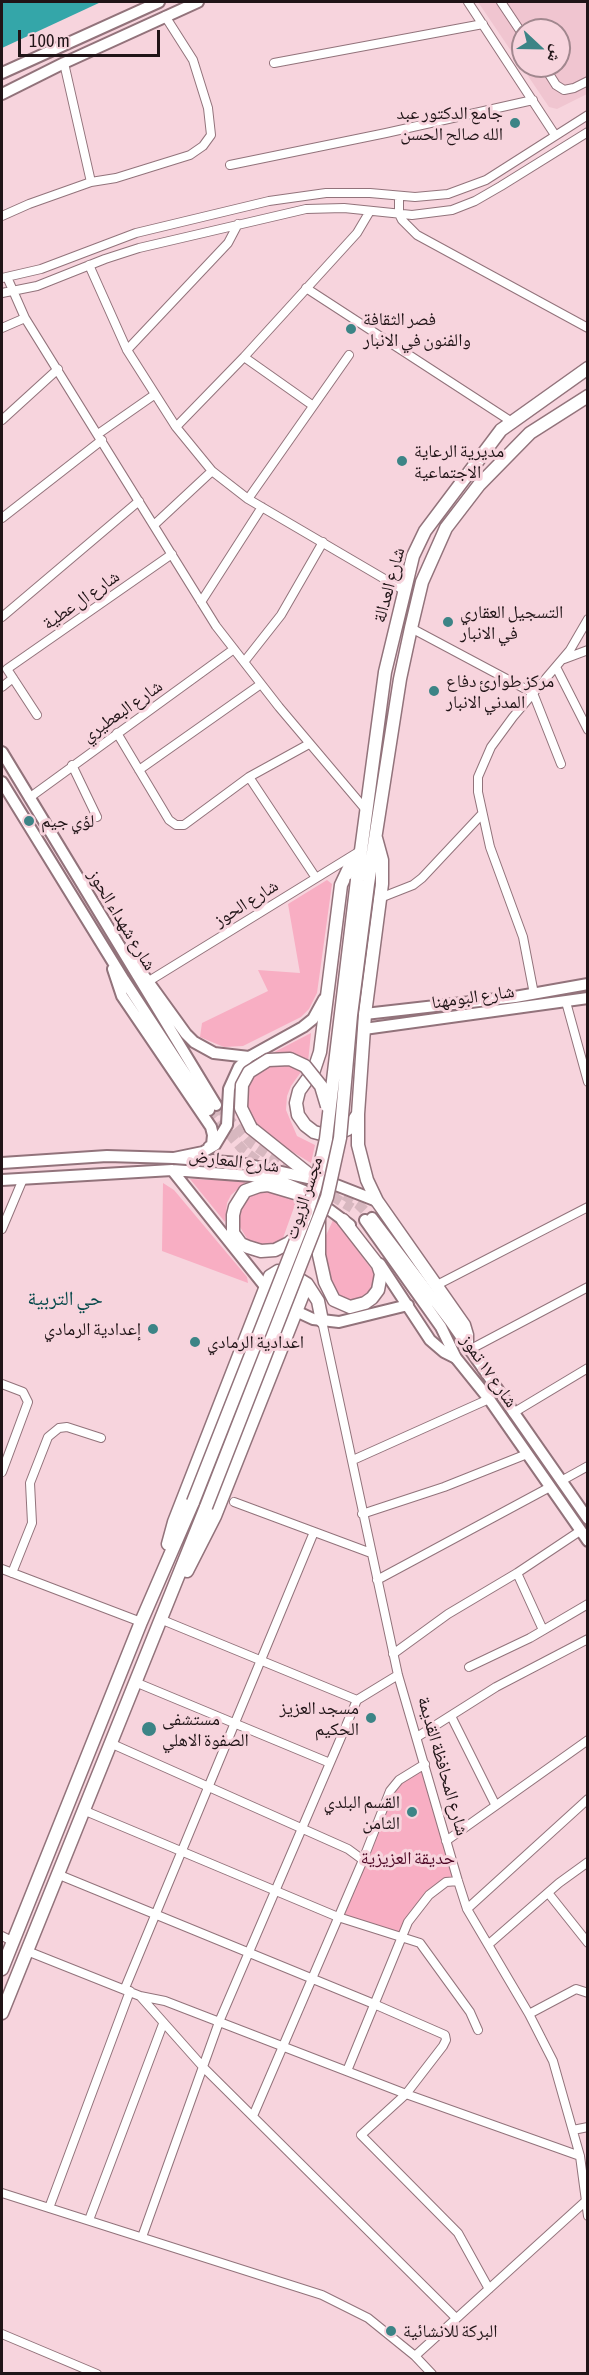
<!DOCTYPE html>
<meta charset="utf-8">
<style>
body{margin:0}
#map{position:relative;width:589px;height:2375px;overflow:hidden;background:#f7d4dd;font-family:"Asap Condensed","Noto Naskh Arabic",sans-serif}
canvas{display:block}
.frame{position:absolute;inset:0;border:3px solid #201417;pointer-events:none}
.north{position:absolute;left:511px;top:18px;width:60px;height:60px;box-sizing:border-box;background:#f7d4dd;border:2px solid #a1878e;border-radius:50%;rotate:112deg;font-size:16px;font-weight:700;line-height:24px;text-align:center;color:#201417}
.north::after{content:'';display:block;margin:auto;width:21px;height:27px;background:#3c8486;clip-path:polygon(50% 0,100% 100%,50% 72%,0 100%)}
.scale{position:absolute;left:18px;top:30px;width:142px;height:27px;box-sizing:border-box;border:3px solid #201417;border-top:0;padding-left:8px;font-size:18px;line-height:21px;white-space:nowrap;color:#201417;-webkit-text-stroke:4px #f7d4dd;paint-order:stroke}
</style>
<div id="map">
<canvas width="589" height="2375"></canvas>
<div class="frame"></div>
<div class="north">ش</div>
<div class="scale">100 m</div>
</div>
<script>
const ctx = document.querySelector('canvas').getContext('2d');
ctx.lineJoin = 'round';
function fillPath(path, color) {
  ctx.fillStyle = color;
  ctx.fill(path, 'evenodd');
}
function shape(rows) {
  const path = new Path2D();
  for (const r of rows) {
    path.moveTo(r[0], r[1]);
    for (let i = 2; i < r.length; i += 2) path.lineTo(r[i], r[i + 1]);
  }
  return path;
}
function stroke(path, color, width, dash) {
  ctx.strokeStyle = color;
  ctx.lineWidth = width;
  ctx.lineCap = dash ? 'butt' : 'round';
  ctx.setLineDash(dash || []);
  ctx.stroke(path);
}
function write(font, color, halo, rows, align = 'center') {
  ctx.font = font + ' "Asap Condensed","Noto Naskh Arabic",sans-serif';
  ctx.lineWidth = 6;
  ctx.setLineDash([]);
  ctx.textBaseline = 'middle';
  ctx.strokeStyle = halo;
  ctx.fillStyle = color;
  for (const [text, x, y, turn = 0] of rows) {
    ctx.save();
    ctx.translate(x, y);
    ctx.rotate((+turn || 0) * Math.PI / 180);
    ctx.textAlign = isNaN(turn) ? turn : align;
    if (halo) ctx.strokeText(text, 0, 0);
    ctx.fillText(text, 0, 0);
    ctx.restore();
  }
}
fillPath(shape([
 [478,2,587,2,587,94,557,109,549,107],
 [523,30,559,30,559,66,523,66]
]), '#f0c5d0');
fillPath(shape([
 [327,880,332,884,317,993,309,1009,301,1017,243,1046,224,1047,200,1037,202,1023,268,991,258,970,300,973,288,904],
 [311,1033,308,1062,291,1086,287,1096,286,1110,297,1136,315,1145,311,1163,268,1137,247,1119,246,1089,250,1080,265,1057],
 [190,1179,247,1181,231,1195,227,1203,225,1222],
 [163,1183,174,1190,247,1277,248,1283,162,1251],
 [261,1191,269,1191,297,1199,283,1238,274,1246,264,1247,249,1242,240,1227,240,1211,248,1197],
 [334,1218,375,1274,371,1291,364,1297,352,1301,341,1298,332,1287,323,1242],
 [425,1764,454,1877,429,1895,402,1935,339,1917,394,1785]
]), '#f8aec3');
fillPath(shape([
 [2,2,101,2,2,48]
]), '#34a6a9');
stroke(shape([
 [216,1105,252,1144,295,1173],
 [209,1110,243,1150,268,1169],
 [290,1180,332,1196,352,1208],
 [332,1187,358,1204,372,1218]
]), '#d7b7bf', 10, [10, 5]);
const minor = shape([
 [468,2,555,135],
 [501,2,523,35],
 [64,63,91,182],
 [274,63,483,24],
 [544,66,556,85,564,90,574,88,588,81],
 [230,165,386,133,533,100],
 [399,196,399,214,402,220,417,235,588,328],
 [2,216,29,204,91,182,116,178,190,155,203,146,211,135,208,108,193,60,165,16],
 [89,265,127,350,176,427,212,471,248,499,405,591],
 [7,277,25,318,216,626,279,707,366,810],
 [2,278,41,269,136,233,269,201,326,193,370,193,415,197,448,194,486,180,588,115],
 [306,288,512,422],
 [2,293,37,286,105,259,139,248,306,209,344,208,412,215,452,210,475,201,501,186,588,132],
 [2,328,25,318],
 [127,350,228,243,238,224],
 [244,357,312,405],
 [2,420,58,369],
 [176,427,244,357,357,233,370,211],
 [98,434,154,395],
 [248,499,349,355],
 [2,518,102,440],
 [154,525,212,471],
 [201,602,262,507],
 [2,617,139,501],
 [411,628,533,693,561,764],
 [564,659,588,650],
 [244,662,281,615,323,542],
 [556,667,588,730],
 [2,687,13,678],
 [37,715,7,669,172,554],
 [117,733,169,820,176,825,184,825,249,777,309,744],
 [72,765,97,817],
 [139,770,261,684],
 [249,777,316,878],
 [29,798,234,649],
 [380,898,413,885,422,878,482,814],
 [149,981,360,851],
 [534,994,523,937,490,847,478,792,478,777,491,747,513,717,570,650,588,619],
 [566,1002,588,1082],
 [2,1229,23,1179],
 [435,1286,588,1207],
 [322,1321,398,1675,458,1881,467,1909,529,2014,553,2061,580,2156,588,2216],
 [469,1350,588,1287],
 [2,1384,23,1392,28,1402,2,1472],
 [513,1413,588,1368],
 [353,1460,489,1399],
 [561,1481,588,1466],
 [234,1502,371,1553],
 [362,1514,444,1487,527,1454],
 [2,1569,141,1622],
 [12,1573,32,1523,30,1483,48,1437,59,1428,67,1427,101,1438],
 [517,1573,543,1630],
 [377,1580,550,1487],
 [160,1619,357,1700],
 [393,1654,448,1614,517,1573,580,1531],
 [469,1667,530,1638,588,1604],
 [135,1682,330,1763],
 [451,1716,495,1804],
 [417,1737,496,1687,588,1639],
 [110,1743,348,1849,363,1860],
 [83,1810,338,1917,420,1943,470,2012,478,2030],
 [446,1841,588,1740],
 [57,1874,374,2004,445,2035,446,2040,443,2046,406,2094,361,2135,458,2233,489,2289],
 [549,1894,588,1943],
 [467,1909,588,1799],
 [2,1936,12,1941],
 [489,1944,559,1883,588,1862],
 [27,1951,140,1996,165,2001,406,2094,580,2156],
 [125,1988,314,1532],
 [140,1996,204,2068,456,2318],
 [529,2014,576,1989,588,1993],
 [347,2071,408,1922,429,1895,446,1882,458,1881],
 [253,2116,363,1860,390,1791,399,1780,425,1764],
 [573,2130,588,2127],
 [2,2193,322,2295,368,2318,415,2356,432,2374],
 [49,2208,130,1991],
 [89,2220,163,2024],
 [142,2237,219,2022,357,1700,398,1675],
 [2,2334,97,2374],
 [415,2356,588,2199]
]);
const tertiary = shape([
 [365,1014,515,997,588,984],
 [364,1029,588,998],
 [2,1163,107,1156,174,1158,240,1163,331,1183,377,1201],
 [172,1170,271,1294,285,1306,313,1319,339,1322,408,1305],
 [2,1180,172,1170,252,1176,282,1182,304,1191],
 [319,1202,350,1225],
 [380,1264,430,1340,444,1352,456,1358]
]);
const secondary = shape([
 [2,73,159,2],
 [2,94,64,63,198,2],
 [2,752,216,1105],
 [2,782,124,980,209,1110],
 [134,962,186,1034,194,1042,214,1053,249,1057],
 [113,969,122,996,211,1127,213,1135,212,1145,209,1147],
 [174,1158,203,1152,215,1145,227,1125,229,1089,239,1067,249,1057,303,1027,313,1019,324,999],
 [372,1218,450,1321,588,1519],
 [365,1220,441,1327,456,1358,489,1399,588,1541]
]);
const primary = shape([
 [376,838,382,860,382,884,365,1014,358,1114,358,1145,367,1180,377,1201,464,1325,467,1335,467,1346],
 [357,880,385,672,413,556,425,531,501,430,588,368],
 [368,884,400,679,411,628,422,582,446,528,479,485,530,433,588,396],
 [358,1114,348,1129,337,1134,325,1135,314,1132,305,1125,298,1115,296,1103,299,1091,314,1070,320,1052,341,885,349,868,359,860],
 [251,1128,316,1180],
 [319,1220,319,1255,325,1282,334,1300,350,1307,365,1303,372,1298,378,1290,381,1274,378,1265,343,1220],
 [299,1234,289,1243,275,1250,261,1251,248,1247,241,1244,233,1233,233,1215,235,1207,245,1191,259,1186,268,1185,295,1193,310,1194],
 [168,1544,174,1522,270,1276,278,1271,286,1271,307,1284,318,1301,322,1321],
 [187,1571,215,1516,307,1284],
 [2,1969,141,1622,193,1502],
 [2,2013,206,1507]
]);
stroke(minor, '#92737b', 10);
stroke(tertiary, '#92737b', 14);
stroke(secondary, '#92737b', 14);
stroke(primary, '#92737b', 15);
stroke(minor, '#fff', 8);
stroke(tertiary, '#fff', 10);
stroke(secondary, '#fff', 10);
stroke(primary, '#fff', 12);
const primaryBridge = shape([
 [251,1128,241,1108,242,1085,249,1072,268,1060,290,1059,305,1066,321,1086,327,1106],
 [193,1502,306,1215,315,1188,326,1139,357,880],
 [206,1507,327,1197,331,1179,340,1138,351,1015,368,884]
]);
stroke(primaryBridge, '#92737b', 15, []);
stroke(primaryBridge, '#fff', 12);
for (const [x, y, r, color] of [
 [515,123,6,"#3c8486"],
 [351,329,6,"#3c8486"],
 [402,461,6,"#3c8486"],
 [448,622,6,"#3c8486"],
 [434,691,6,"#3c8486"],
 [29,821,6,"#3c8486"],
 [153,1329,6,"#3c8486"],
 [195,1342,6,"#3c8486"],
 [371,1718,6,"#3c8486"],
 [149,1729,8,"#3c8486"],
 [412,1812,6,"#3c8486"],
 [391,2331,6,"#3c8486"]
]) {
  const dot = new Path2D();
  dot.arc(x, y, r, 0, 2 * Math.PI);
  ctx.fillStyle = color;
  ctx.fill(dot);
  stroke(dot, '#f7d4dd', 2);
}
write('18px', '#201417', '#f7d4dd', [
 ["جامع الدكتور عبد",503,113,"right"],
 ["الله صالح الحسن",503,134,"right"],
 ["فصر الثقافة",363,319],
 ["والفنون في الانبار",363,340],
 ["مديرية الرعاية",414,451],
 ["الاجتماعية",414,472],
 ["التسجيل العقاري",460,612],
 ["في الانبار",460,633],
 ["مركز طوارئ دفاع",446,681],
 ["المدني الانبار",446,702],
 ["لؤي جيم",41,821],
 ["إعدادية الرمادي",141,1329,"right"],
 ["اعدادية الرمادي",207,1342],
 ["مسجد العزيز",359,1708,"right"],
 ["الحكيم",359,1729,"right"],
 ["مستشفى",162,1719],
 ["الصفوة الاهلي",162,1740],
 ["القسم البلدي",400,1802,"right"],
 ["الثامن",400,1823,"right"],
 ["البركة للانشائية",403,2331]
], 'left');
write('18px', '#201417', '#f7d4dd', [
 ["شارع العدالة",389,585,-75],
 ["شارع ال عطية",81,600,-35],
 ["شارع البعطيري",122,711,-35],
 ["شارع الحوز",246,903,-32],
 ["شارع شهداء الحوز",122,920,59],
 ["شارع البومهنا",473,997,-8],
 ["شارع المعارض",234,1161,7],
 ["مجسر الزيوت",304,1198,-72],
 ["شارع ١٧ تموز",489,1371,55],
 ["شارع المحافظة القديمة",443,1766,74]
]);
write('18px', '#4e0826', '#f7d4dd', [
 ["حديقة العزيزية",408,1858]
]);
write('20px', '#044749', '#f7d4dd', [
 ["حي التربية",65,1299]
]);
</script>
